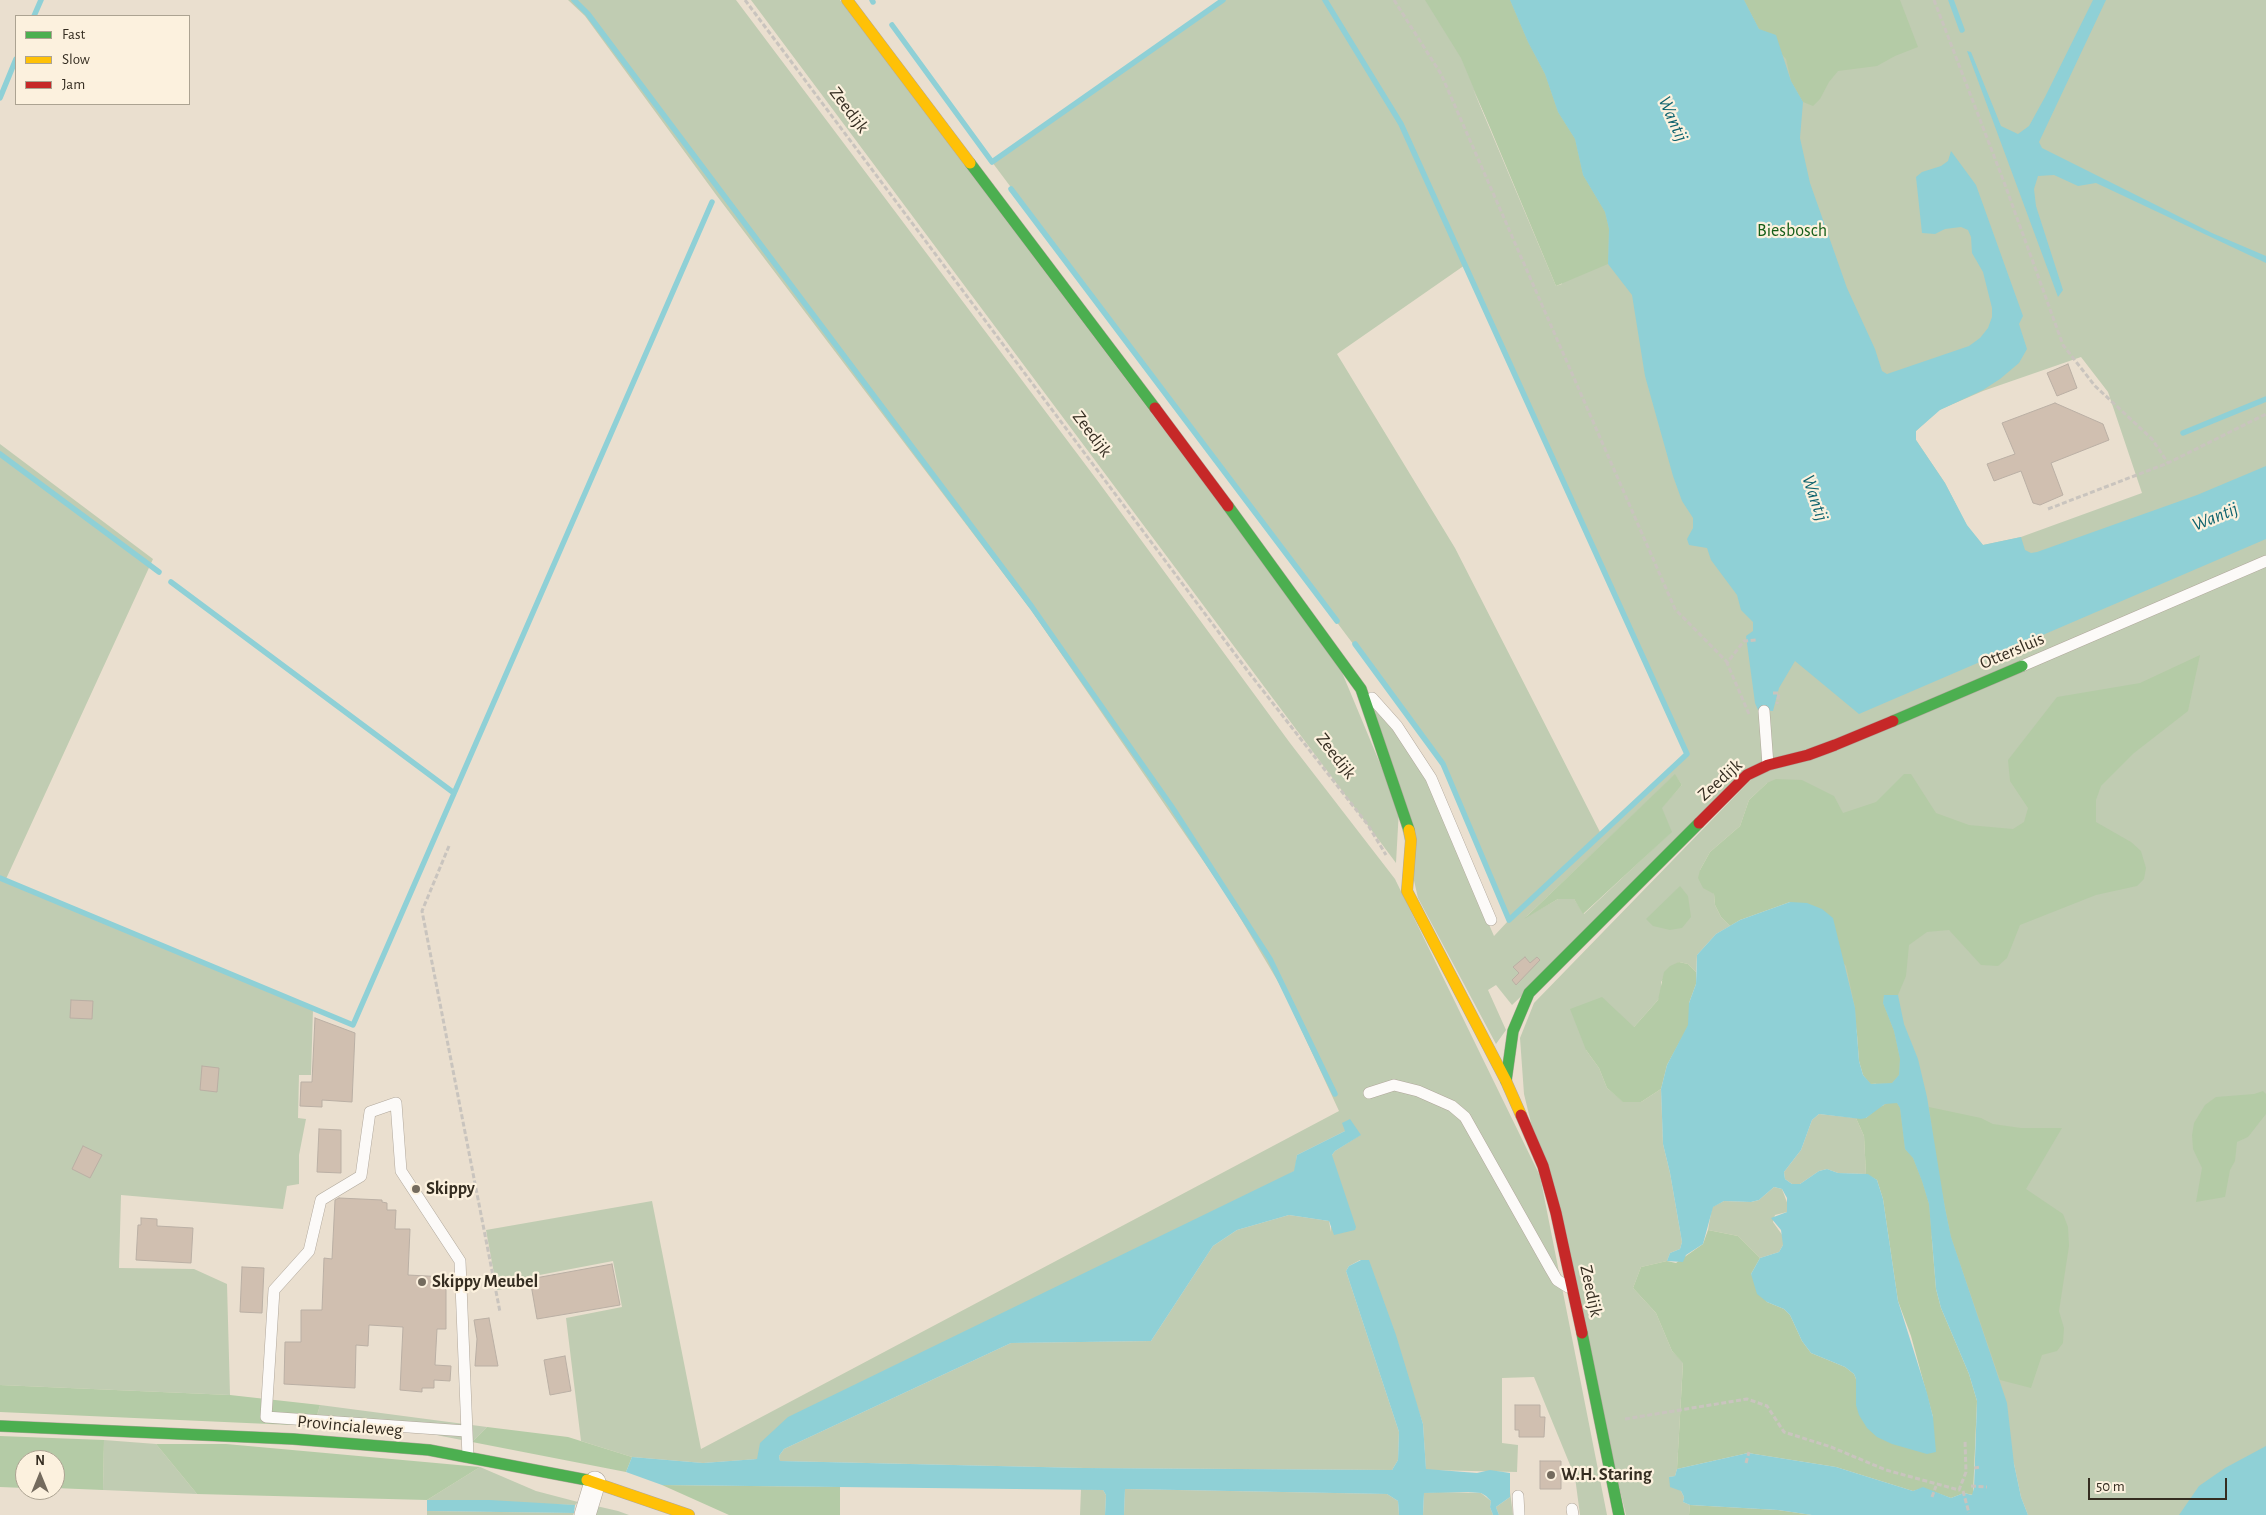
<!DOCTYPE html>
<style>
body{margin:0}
#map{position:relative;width:2266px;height:1515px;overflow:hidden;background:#eadfcf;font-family:"Alegreya Sans",sans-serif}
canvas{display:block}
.legend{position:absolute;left:15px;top:15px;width:175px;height:90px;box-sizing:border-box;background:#fcf1de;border:1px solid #aca392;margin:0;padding:6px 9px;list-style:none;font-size:15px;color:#352d21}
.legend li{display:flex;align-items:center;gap:10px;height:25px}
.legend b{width:25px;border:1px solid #aca392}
.north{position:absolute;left:15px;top:1450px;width:50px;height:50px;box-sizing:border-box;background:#fcf1de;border:1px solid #aca392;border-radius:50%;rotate:0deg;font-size:14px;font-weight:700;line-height:20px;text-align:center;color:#352d21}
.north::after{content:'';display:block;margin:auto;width:18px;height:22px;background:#746b5e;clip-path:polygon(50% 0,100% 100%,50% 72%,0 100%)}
.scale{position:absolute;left:2088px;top:1478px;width:139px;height:22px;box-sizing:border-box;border:2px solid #352d21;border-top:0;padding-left:6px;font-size:15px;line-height:18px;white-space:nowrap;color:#352d21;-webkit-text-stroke:4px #fcf1de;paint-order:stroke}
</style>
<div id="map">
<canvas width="2266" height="1515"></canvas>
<ul class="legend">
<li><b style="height:6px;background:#4caf50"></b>Fast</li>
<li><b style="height:6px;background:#ffc107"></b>Slow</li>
<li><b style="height:6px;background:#c62828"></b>Jam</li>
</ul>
<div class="north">N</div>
<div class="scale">50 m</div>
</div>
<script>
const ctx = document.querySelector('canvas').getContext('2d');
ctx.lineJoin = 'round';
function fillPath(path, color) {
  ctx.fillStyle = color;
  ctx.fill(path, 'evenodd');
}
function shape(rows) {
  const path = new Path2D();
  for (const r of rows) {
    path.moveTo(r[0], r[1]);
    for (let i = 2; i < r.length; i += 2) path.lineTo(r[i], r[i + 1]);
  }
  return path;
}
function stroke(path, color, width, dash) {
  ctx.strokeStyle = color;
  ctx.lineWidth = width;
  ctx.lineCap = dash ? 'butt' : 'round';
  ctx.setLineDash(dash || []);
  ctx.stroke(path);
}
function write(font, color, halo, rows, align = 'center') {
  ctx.font = font + ' "Alegreya Sans",sans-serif';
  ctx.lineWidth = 4.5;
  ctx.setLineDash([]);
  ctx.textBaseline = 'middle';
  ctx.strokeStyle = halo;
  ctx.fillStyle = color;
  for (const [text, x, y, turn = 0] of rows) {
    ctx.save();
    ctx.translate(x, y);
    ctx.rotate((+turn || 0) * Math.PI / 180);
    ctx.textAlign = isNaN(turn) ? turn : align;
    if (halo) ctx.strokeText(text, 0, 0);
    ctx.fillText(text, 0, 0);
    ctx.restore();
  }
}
fillPath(shape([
 [568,0,736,0,1097,480,1290,743,1395,879,1540,1176,1607,1515,1580,1515,1575,1477,1534,1377,1502,1378,1502,1443,1518,1445,1517,1472,1426,1470,1423,1424,1368,1260,1360,1260,1349,1266,1346,1271,1399,1432,1398,1460,1392,1470,1084,1468,780,1461,779,1456,784,1449,1011,1343,1151,1341,1213,1246,1237,1230,1289,1215,1329,1221,1331,1232,1332,1155,1335,1151,1360,1135,1345,1131,1297,1155,1295,1171,758,1459,703,1463,632,1457,581,1441,566,1318,622,1307,613,1261,529,1277,530,1285,497,1290,486,1230,652,1201,701,1449,1339,1111,1283,990,1226,894,1031,610,717,196,585,16],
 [751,0,840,0,1336,658,1399,809,1396,863],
 [1221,0,2266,0,2266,1515,2028,1515,2021,1497,2014,1464,1767,783,1749,800,1740,826,1710,852,1700,870,1714,894,1715,905,1721,917,1730,926,1716,934,1697,955,1696,972,1688,964,1679,962,1661,982,1661,993,1658,1000,1634,1027,1586,1050,1599,1068,1607,1088,1624,1102,1641,1102,1661,1089,1663,1144,1670,1173,1682,1242,1680,1249,1670,1253,1667,1261,1641,1267,1633,1288,1656,1313,1672,1351,1683,1362,1677,1469,1675,1476,1669,1477,1681,1491,1684,1497,1683,1502,1690,1505,1689,1515,1626,1515,1524,1094,1520,1038,1534,1003,1772,758,1512,1005,1496,985,1488,990,1506,1030,1496,1044,1418,898,1374,707,1393,728,1427,782,1494,936,1509,920,1443,764,992,162],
 [1473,89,1562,283,1562,284,1556,286],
 [1465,265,1687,754,1601,834,1455,548,1337,354],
 [2081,357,2108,392,2142,493,2021,537,1983,545,1967,526,1945,483,1916,440,1916,431,1939,410,1983,391],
 [1675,775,1682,785,1661,808,1671,832,1584,914,1574,899,1558,899,1526,917],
 [0,444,153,559,6,879,313,1009,311,1075,299,1075,298,1118,306,1119,299,1155,299,1184,287,1186,283,1209,121,1195,119,1268,194,1269,227,1284,230,1395,0,1385],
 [1819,1114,1856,1118,1864,1136,1866,1174,1838,1173,1827,1169,1819,1171,1800,1184,1792,1184,1785,1179,1784,1172,1801,1150,1812,1120],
 [1774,1187,1782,1189,1788,1205,1787,1212,1775,1215,1773,1222,1783,1236,1783,1245,1779,1252,1760,1258,1738,1236,1708,1230,1712,1207,1724,1201,1751,1202,1759,1200],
 [320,1405,487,1427,472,1442,426,1433,314,1426],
 [104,1440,156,1444,197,1494,103,1490],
 [480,1467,536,1491,578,1502,575,1505,427,1500],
 [1081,1489,1103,1490,1106,1495,1105,1515,1080,1515],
 [1125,1489,1387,1494,1398,1501,1399,1515,1124,1515],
 [1438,1492,1481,1493,1491,1501,1490,1507,1493,1515,1423,1515,1424,1493],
 [1510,1492,1513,1515,1499,1515,1496,1507,1510,1497],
 [592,1505,618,1511,629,1515,588,1515],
 [427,1511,574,1513,573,1515,427,1515]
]), '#c0ccb2');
fillPath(shape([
 [1425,0,1510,0,1528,42,1545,74,1558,112,1575,139,1583,175,1605,212,1609,229,1608,264,1556,286,1461,58],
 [1744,0,1900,0,1918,47,1895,56,1877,66,1838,71,1829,82,1820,99,1813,106,1803,102,1791,81,1786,59,1759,29],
 [2200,655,2188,711,2134,753,2101,786,2096,800,2096,822,2131,842,2141,851,2146,868,2144,879,2137,886,2096,895,2020,925,2007,958,1998,966,1981,965,1949,930,1927,932,1909,945,1906,976,1898,995,1884,995,1883,1003,1894,1031,1900,1059,1899,1075,1892,1083,1870,1084,1863,1075,1859,1061,1855,1008,1846,966,1790,902,1740,920,1730,926,1721,917,1715,905,1714,894,1703,888,1698,878,1700,870,1710,852,1740,826,1749,800,1767,783,1776,779,1802,780,1834,796,1843,813,1876,802,1904,774,1911,774,1936,813,1969,825,2013,829,2024,822,2028,808,2010,781,2008,760,2057,697,2140,683],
 [1675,774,1682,785,1662,808,1672,832,1583,914,1574,899,1558,899,1524,919],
 [1680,886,1688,896,1691,917,1682,928,1670,930,1653,926,1646,919],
 [1679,962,1688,964,1696,972,1696,984,1689,1003,1689,1025,1667,1065,1661,1089,1641,1102,1623,1102,1607,1088,1599,1068,1586,1050,1570,1009,1602,997,1634,1027,1658,1000,1664,972,1670,966],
 [2263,1091,2266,1094,2266,1114,2248,1137,2237,1142,2235,1161,2230,1170,2225,1197,2196,1202,2202,1168,2193,1149,2192,1135,2194,1123,2205,1105,2216,1097,2254,1094],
 [1891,1102,1897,1103,1900,1108,1905,1149,1913,1158,1922,1181,1929,1204,1936,1289,1941,1308,1969,1374,1977,1401,1973,1495,1964,1493,1951,1498,1923,1488,1913,1491,1836,1467,1748,1453,1677,1469,1683,1363,1672,1351,1656,1313,1633,1288,1641,1267,1667,1261,1676,1263,1703,1244,1708,1230,1738,1236,1760,1258,1751,1274,1767,1302,1784,1309,1790,1315,1802,1341,1811,1353,1845,1367,1854,1374,1856,1379,1856,1405,1933,1417,1911,1336,1898,1301,1883,1199,1877,1180,1866,1174,1864,1136,1856,1118,1866,1118,1877,1108],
 [1929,1107,1981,1118,1993,1124,2021,1128,2062,1128,2026,1189,2063,1214,2068,1227,2069,1246,2059,1311,2064,1328,2063,1343,2057,1351,2042,1355,2031,1388,2000,1380,1951,1237,1937,1167],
 [0,1385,230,1395,320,1405,314,1426,0,1412],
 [487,1427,568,1437,632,1457,626,1472,472,1442],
 [0,1436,104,1440,103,1490,55,1488,55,1460,25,1460,25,1488,0,1487],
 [156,1444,226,1444,480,1467,427,1500,197,1494],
 [662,1485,840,1487,840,1515,729,1515],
 [1690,1505,1778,1510,1812,1515,1689,1515]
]), '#b4cba6');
fillPath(shape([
 [1510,0,1744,0,1759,29,1776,35,1791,81,1803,102,1800,138,1810,183,1847,288,1875,349,1882,371,1887,374,1969,346,1980,338,1988,328,1992,317,1992,308,1983,272,1972,253,1971,237,1968,230,1961,227,1945,229,1935,234,1922,233,1916,177,1922,172,1941,166,1948,161,1951,151,1976,185,2023,316,2019,324,2027,349,2019,363,2000,379,1983,390,1940,410,1916,431,1916,440,1945,483,1967,525,1983,545,2021,537,2025,550,2031,553,2037,552,2197,495,2266,466,2266,539,1859,714,1795,661,1779,688,1773,711,1758,710,1755,703,1746,636,1753,631,1753,622,1741,610,1737,595,1711,560,1707,548,1689,545,1687,539,1693,528,1693,518,1682,501,1673,476,1645,376,1632,295,1608,264,1609,229,1605,212,1583,175,1575,139,1558,112,1545,74,1528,42],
 [2093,0,2106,0,2039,142,2042,148,2212,233,2266,256,2266,263,2096,183,2078,186,2054,175,2038,176,2034,189,2036,206,2063,290,2058,297,1967,51,1971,52,2001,126,2018,134,2029,126,2045,97],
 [1790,902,1807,903,1822,909,1833,918,1855,1008,1859,1061,1863,1075,1871,1084,1892,1083,1899,1075,1900,1059,1894,1031,1883,1003,1884,995,1898,995,1904,1024,1918,1059,1927,1097,1945,1208,1951,1237,2007,1403,2014,1464,2021,1497,2028,1515,1812,1515,1778,1510,1690,1505,1683,1502,1684,1497,1681,1491,1670,1487,1669,1477,1675,1476,1677,1469,1748,1453,1836,1467,1913,1491,1923,1487,1951,1498,1964,1493,1972,1495,1974,1488,1977,1401,1969,1374,1941,1308,1936,1289,1929,1204,1922,1181,1913,1158,1905,1149,1900,1108,1897,1103,1885,1104,1866,1118,1861,1119,1819,1114,1812,1120,1801,1150,1784,1172,1785,1179,1792,1184,1800,1184,1819,1171,1827,1169,1838,1173,1868,1174,1877,1180,1883,1199,1898,1301,1927,1393,1933,1417,1936,1452,1927,1454,1892,1444,1877,1437,1867,1428,1859,1415,1856,1405,1856,1379,1854,1374,1845,1367,1811,1353,1802,1341,1790,1315,1784,1309,1767,1302,1757,1294,1751,1274,1760,1258,1779,1252,1783,1245,1781,1230,1771,1218,1787,1212,1787,1198,1782,1189,1774,1187,1759,1200,1751,1202,1724,1201,1713,1207,1703,1244,1686,1255,1683,1262,1667,1261,1670,1253,1680,1249,1682,1242,1670,1173,1663,1144,1661,1089,1667,1065,1688,1025,1689,1003,1696,984,1697,955,1716,934,1740,920],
 [1350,1119,1361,1135,1335,1151,1332,1155,1356,1227,1355,1230,1334,1235,1329,1221,1289,1215,1237,1230,1213,1246,1151,1341,1011,1343,784,1449,779,1456,780,1461,1084,1468,1392,1470,1398,1460,1399,1432,1346,1271,1349,1266,1361,1260,1369,1260,1396,1335,1423,1424,1426,1469,1477,1473,1490,1470,1510,1473,1510,1497,1496,1507,1499,1515,1493,1515,1490,1507,1491,1501,1486,1496,1481,1493,1468,1492,1424,1493,1423,1515,1399,1515,1398,1501,1387,1494,1125,1489,1124,1515,1105,1515,1106,1495,1103,1490,662,1485,626,1472,632,1457,703,1463,757,1459,760,1443,788,1417,1294,1171,1297,1155,1345,1131,1342,1123],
 [2266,1446,2266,1515,2179,1515,2199,1486,2225,1468],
 [427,1500,490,1500,575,1505,574,1513,427,1511]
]), '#8fd0d6');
stroke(shape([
 [574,0,588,14,1032,607,1172,807,1270,959,1335,1094],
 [872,0,873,2],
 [1325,0,1401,124,1687,754,1509,920,1443,764,1355,644],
 [1951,0,1962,30],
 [34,16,41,0],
 [892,25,992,162,1223,0],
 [0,98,16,59],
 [1011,189,1337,621],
 [2183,433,2266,399],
 [0,454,159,572],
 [171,582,454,793],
 [0,878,353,1025,712,202]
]), '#8fd0d6', 5.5);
const building = shape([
 [2068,364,2077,388,2057,396,2047,373,2068,364],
 [2055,403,2103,424,2109,440,2051,463,2063,495,2040,505,2033,503,2021,471,1994,481,1987,464,2015,454,2002,423,2055,403],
 [1525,957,1530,963,1537,957,1540,960,1516,985,1512,980,1519,973,1513,967,1525,957],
 [71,1000,93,1001,92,1019,70,1018,71,1000],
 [315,1018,355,1033,352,1102,322,1100,322,1107,300,1106,301,1082,312,1082,315,1018],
 [202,1066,219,1068,217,1092,200,1090,202,1066],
 [319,1129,341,1130,341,1173,317,1172,319,1129],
 [83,1146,102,1155,90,1178,72,1169,83,1146],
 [339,1198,382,1200,382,1202,387,1203,387,1210,396,1210,395,1229,410,1229,408,1275,446,1277,446,1329,437,1329,435,1365,451,1366,450,1381,434,1380,434,1388,422,1388,422,1392,400,1390,403,1327,369,1325,368,1346,356,1345,355,1388,284,1384,285,1342,301,1342,301,1310,322,1310,324,1258,332,1259,335,1200,339,1198],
 [141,1218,157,1219,157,1226,193,1228,191,1263,136,1260,138,1225,141,1225,141,1218],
 [612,1264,620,1305,537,1319,530,1279,612,1264],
 [242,1267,264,1268,262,1313,240,1312,242,1267],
 [489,1318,498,1366,475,1366,477,1339,474,1320,489,1318],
 [565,1356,571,1391,550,1395,544,1360,565,1356],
 [1515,1405,1540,1405,1540,1417,1545,1417,1544,1437,1519,1437,1519,1430,1515,1430,1515,1405],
 [1540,1461,1561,1461,1561,1489,1540,1489,1540,1461]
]);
fillPath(building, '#d0bfb0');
stroke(building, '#baafa4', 1);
const lane = shape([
 [2022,666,2266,561],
 [1372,698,1397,726,1431,778,1491,920],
 [1764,711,1768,765],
 [1369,1093,1394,1085,1418,1091,1452,1106,1465,1117,1550,1268,1557,1280,1568,1287],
 [466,1431,266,1417,274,1290,309,1251,321,1200,361,1176,370,1112,396,1103,401,1171,460,1261,468,1457],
 [1518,1496,1519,1515],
 [1572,1509,1573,1515]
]);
const street = shape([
 [585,1515,595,1482]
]);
const fast = shape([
 [970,163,1155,408],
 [1228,506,1361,689,1409,830],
 [1893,721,2022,666],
 [1506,1081,1513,1031,1529,993,1699,823],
 [1582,1333,1619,1515],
 [0,1426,293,1439,429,1450,587,1480]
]);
const slow = shape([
 [847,0,970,163],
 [1409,830,1411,840,1407,891,1506,1081,1521,1115],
 [587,1480,689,1515]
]);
const jam = shape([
 [1155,408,1228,506],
 [1699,823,1747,775,1768,765,1808,755,1835,745,1893,721],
 [1521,1115,1543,1166,1556,1213,1582,1333]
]);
stroke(lane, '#b0a79b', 12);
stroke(street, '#b0a79b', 22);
stroke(fast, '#b0a79b', 12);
stroke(slow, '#b0a79b', 12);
stroke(jam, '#b0a79b', 12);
stroke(shape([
 [745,0,1250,674,1368,825,1386,855],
 [1394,0,1441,74,1675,609,1727,662],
 [1934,0,2004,182,2063,345,2095,386,2152,439,2168,463],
 [2048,509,2168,463,2266,414],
 [1773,693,1779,693,1777,704],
 [1749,714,1727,663,1744,641,1756,640],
 [449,846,422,911,500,1312],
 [1625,1419,1747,1399,1767,1406,1784,1432,1831,1447,1886,1470,1959,1490,1966,1472,1965,1440],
 [1746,1463,1749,1452],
 [1974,1468,1981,1467],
 [1971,1486,1987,1487],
 [1963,1491,1969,1513],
 [1932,1497,1936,1486]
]), '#c9c4be', 3, [5, 2.5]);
stroke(lane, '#fcfaf8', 11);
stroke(street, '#fcfaf8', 21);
stroke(fast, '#4caf50', 11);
stroke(slow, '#ffc107', 11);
stroke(jam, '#c62828', 11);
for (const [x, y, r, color] of [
 [416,1189,5,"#746b5e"],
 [422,1282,5,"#746b5e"],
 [1551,1475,5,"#746b5e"]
]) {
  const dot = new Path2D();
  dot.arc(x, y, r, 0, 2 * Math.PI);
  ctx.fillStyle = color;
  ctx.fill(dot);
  stroke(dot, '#fcf1de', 2);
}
write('18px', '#352d21', '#fcf1de', [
 ["Zeedijk",849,110,53],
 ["Zeedijk",1092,434,53],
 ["Ottersluis",2012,651,-23],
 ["Zeedijk",1336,756,52],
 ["Zeedijk",1720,780,-42],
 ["Zeedijk",1591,1291,78],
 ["Provincialeweg",350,1426,5]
]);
write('18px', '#155e18', '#fcf1de', [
 ["Biesbosch",1792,231]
]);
write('bold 18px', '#352d21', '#fcf1de', [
 ["Skippy",426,1189],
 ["Skippy Meubel",432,1282],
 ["W.H. Staring",1561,1475]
], 'left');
write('italic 19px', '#0e626d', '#fcf1de', [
 ["Wantij",1673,119,66],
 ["Wantij",1815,498,71],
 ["Wantij",2215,517,-22]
]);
</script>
